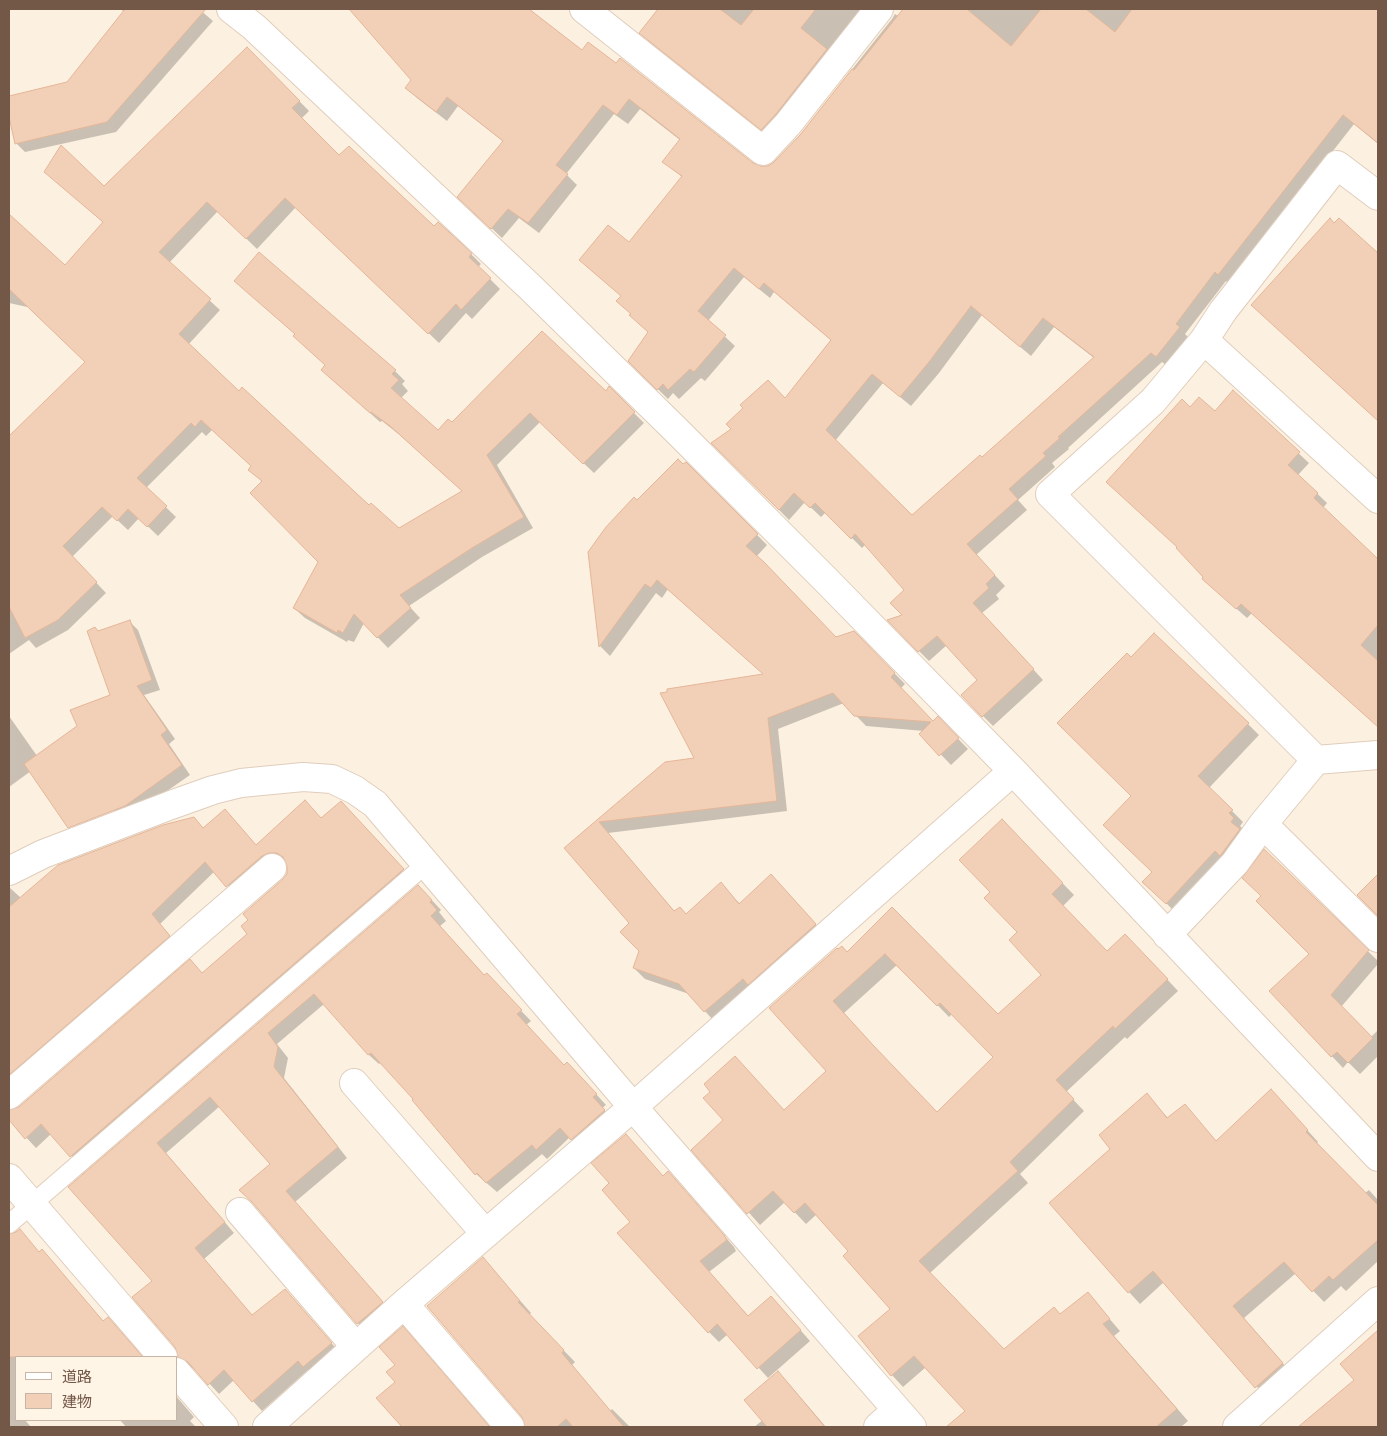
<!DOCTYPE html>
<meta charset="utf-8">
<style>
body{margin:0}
#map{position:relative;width:1387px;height:1436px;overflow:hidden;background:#fcf1e0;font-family:Mulish,"Noto Sans JP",sans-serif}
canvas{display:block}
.frame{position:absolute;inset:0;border:10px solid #735747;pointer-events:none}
.legend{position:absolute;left:15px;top:1356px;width:162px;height:65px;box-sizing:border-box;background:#fff5e6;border:1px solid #c7b6a6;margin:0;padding:6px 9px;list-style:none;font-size:15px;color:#735747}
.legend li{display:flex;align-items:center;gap:10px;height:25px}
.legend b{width:25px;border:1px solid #c7b6a6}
</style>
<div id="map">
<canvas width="1387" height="1436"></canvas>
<div class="frame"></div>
<ul class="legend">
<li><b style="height:6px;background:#fff"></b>道路</li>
<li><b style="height:14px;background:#f2cfb7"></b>建物</li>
</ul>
</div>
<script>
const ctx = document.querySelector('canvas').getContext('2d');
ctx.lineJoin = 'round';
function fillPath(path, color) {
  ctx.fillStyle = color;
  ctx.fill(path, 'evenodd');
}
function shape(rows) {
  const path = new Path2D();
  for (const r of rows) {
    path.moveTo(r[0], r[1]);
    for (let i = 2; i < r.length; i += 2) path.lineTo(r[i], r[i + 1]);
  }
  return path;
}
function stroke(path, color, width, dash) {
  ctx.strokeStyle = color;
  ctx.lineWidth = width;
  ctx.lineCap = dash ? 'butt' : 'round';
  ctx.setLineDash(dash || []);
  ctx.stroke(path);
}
fillPath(shape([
 [123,9,199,9,213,21,116,132,25,152,16,143,9,111,9,97,67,83,124,12,122,10],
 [350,9,527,9,583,52,753,164,761,168,768,167,775,163,800,135,892,19,895,14,898,16,904,9,1378,9,1378,144,1354,124,1229,284,1226,281,1185,334,1189,338,1167,366,1162,362,1068,448,1069,449,1052,463,1055,467,1018,500,1027,510,976,555,1005,586,996,595,999,599,982,613,1043,680,993,726,962,695,979,680,947,645,929,661,889,621,904,616,906,590,866,544,862,548,826,512,821,517,805,502,789,520,713,443,786,400,831,340,774,292,770,298,744,277,708,321,735,346,705,381,701,378,679,399,673,393,668,399,629,361,649,333,632,314,622,296,581,260,629,244,682,177,664,162,680,140,640,109,628,124,614,114,566,174,577,185,539,233,519,218,502,238,469,207,504,142,458,106,447,121,417,98,407,88,413,80],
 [982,315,1031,356,1054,327,1094,358,982,459,912,516,835,441,883,383,911,406,939,373],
 [659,9,878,9,772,139,651,43,641,33],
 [247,48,309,111,301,119,339,157,471,254,481,264,478,267,500,289,472,319,466,313,439,343,296,207,257,249,218,211,169,263,220,310,188,345,239,393,369,507,398,530,463,491,401,436,382,421,380,422,333,380,323,370,327,366,296,335,236,281,395,371,405,381,402,384,408,391,401,398,438,431,452,424,606,393,609,388,644,423,594,473,540,422,497,465,533,528,482,557,409,606,420,618,388,648,364,623,354,642,348,640,347,642,305,618,294,608,320,562,263,482,250,470,253,467,212,430,206,436,202,432,146,488,176,517,158,536,139,518,128,530,113,516,72,557,106,593,68,630,36,648,29,640,9,654,9,438,86,362,30,309,32,308,9,303,9,231,15,221,66,267,104,223,56,181,104,188],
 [1339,220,1378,254,1378,420,1263,315],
 [1233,392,1309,463,1298,475,1327,503,1323,508,1378,560,1378,726,1252,613,1247,618,1213,588,1190,409,1215,413],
 [686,463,767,545,756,557,839,642,854,632,905,684,900,689,933,723,938,718,968,749,951,765,921,734,924,731,866,726,844,703,778,729,787,811,608,833,675,912,686,915,721,884,740,904,782,887,826,936,715,1022,689,994,645,979,634,968,640,951,630,923,566,848,666,763,696,759,669,693,765,675,668,589,662,598,656,593,610,656,600,646,589,552,637,502],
 [129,621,138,630,160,690,144,695,175,739,169,744,190,775,134,814,123,819,114,810,111,695,99,632],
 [9,716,42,763,9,787],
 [1248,724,1259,735,1209,788,1243,822,1240,826,1245,831,1178,915,1156,893,1153,872,1104,825],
 [350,812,412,880,81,1166,51,1134,36,1148,9,1119,9,1111,13,1111,20,1108,203,974,249,934,288,874,288,863,280,862,237,896,215,871,160,924,179,946,9,1093,9,887,21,898,193,818,204,829,234,820,257,846,322,820],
 [1013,832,1074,895,1063,906,1107,952,1137,947,1178,991,1127,1039,1125,1037,1066,1092,1084,1111,1020,1174,1028,1183,930,1273,1004,1350,1061,1315,1088,1294,1120,1331,1114,1336,1188,1421,1181,1427,949,1427,967,1411,926,1367,903,1387,892,1375,892,1309,850,1251,817,1214,806,1224,785,1202,760,1225,693,1150,785,1112,828,1071,771,1008,848,953,892,909,998,1016,1043,975,1019,932,992,892],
 [898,964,949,1017,952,1014,995,1057,937,1114,884,1059,844,1013],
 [1264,851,1378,961,1378,964,1341,1007,1371,1037,1378,1030,1378,1056,1360,1074,1348,1062,1343,1068,1271,991,1311,954,1262,896],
 [428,896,441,910,439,912,446,921,440,926,485,976,496,985,531,1021,526,1025,564,1066,577,1073,606,1105,602,1108,614,1121,581,1149,570,1137,547,1159,542,1154,497,1192,476,1174,413,1100,415,1099,381,1062,379,1064,369,1055,324,1004,277,1044,288,1058,284,1078,347,1158,295,1202,391,1313,367,1333,358,1323,271,1165,220,1106,166,1153,234,1233,204,1259,253,1316,285,1290,341,1354,314,1376,308,1370,262,1411,234,1380,219,1394,197,1370,190,1367,179,1356,154,1281,70,1187],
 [1147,1095,1168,1118,1185,1106,1217,1142,1282,1102,1318,1142,1316,1144,1365,1193,1369,1190,1378,1200,1378,1261,1346,1291,1341,1286,1324,1302,1296,1273,1244,1318,1293,1375,1267,1398,1164,1282,1140,1304,1129,1292,1112,1149],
 [663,1177,678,1183,734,1247,736,1251,709,1272,749,1317,781,1308,810,1341,768,1378,728,1334,719,1342,709,1332,631,1222],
 [9,1218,9,1235,11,1236,19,1230,40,1253,42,1251,104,1322,118,1329,143,1357,16,1357,16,1420,25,1420,31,1427,9,1427],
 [494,1271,531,1313,529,1315,575,1362,572,1365,610,1411,612,1409,630,1427,526,1427],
 [1378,1332,1378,1427,1300,1427,1356,1380,1342,1364],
 [414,1340,490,1427,403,1427,378,1398,397,1382,396,1365],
 [778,1373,789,1384,826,1427,754,1427,763,1420],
 [176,1396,194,1417,190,1421,196,1427,126,1427,120,1420,176,1420]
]), '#0003');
const building = shape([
 [125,9,206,9,107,122,15,144,9,117,9,96,67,82,125,9],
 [349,9,529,9,582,50,588,42,616,63,620,58,753,163,761,166,768,166,774,162,800,135,852,69,854,70,903,9,967,9,1011,46,1041,9,1086,9,1115,32,1132,9,1378,9,1378,143,1343,115,1218,275,1215,272,1176,324,1180,327,1156,357,1151,353,1058,437,1060,438,1043,453,1046,456,1009,489,1018,499,967,544,995,575,986,584,989,588,973,603,1034,669,982,717,961,695,977,680,937,636,918,652,887,620,902,615,890,603,904,590,855,534,851,539,815,503,810,508,794,493,779,510,711,443,731,429,726,424,743,408,740,405,768,380,785,398,831,340,764,283,759,289,734,268,698,311,726,335,694,372,690,369,668,390,663,384,657,390,628,361,648,332,629,315,631,314,616,301,621,296,579,260,608,225,629,242,682,176,662,162,680,139,629,99,617,115,603,105,556,165,568,174,528,223,508,209,491,229,457,197,503,141,447,97,436,112,405,88,411,80,349,9],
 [971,306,1020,347,1043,318,1094,357,982,457,980,455,912,515,826,430,872,374,900,397,929,362,971,306],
 [658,9,720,9,741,25,754,9,816,9,801,28,827,49,776,114,761,130,639,33,658,9],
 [247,47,300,101,292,108,339,155,349,146,434,226,438,222,472,253,469,257,491,278,461,310,456,304,428,334,285,198,246,239,207,202,159,252,211,299,179,334,239,391,242,387,369,505,371,503,399,528,462,491,390,426,371,412,370,413,321,370,325,365,293,336,295,334,234,281,259,252,396,370,392,374,399,380,391,388,438,430,448,419,452,422,542,331,606,391,609,386,635,412,583,464,530,413,487,455,524,517,472,548,400,595,411,608,377,638,354,614,343,633,338,630,337,633,293,608,318,562,250,493,262,481,248,470,251,466,201,420,195,427,191,423,137,478,167,506,147,527,128,509,117,521,102,507,63,546,97,582,58,620,25,638,9,607,9,436,85,362,9,289,9,214,65,265,103,222,44,172,61,145,104,186,247,47],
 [1330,218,1334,223,1339,218,1378,253,1378,421,1251,305,1330,218],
 [1233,390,1300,452,1288,465,1318,493,1314,498,1378,559,1378,625,1361,645,1378,661,1378,727,1241,604,1236,609,1202,579,1203,577,1176,548,1177,547,1106,482,1182,399,1190,407,1199,397,1215,411,1233,390],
 [678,459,683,464,686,462,758,534,746,546,764,562,836,637,854,631,895,673,891,677,933,721,938,716,959,738,939,756,919,734,931,722,854,716,833,693,768,718,777,801,599,822,674,911,680,907,686,914,721,882,739,904,771,874,816,924,748,985,743,979,704,1012,679,984,633,968,639,951,620,932,629,923,564,848,665,762,694,758,660,693,667,692,667,689,763,674,657,580,651,588,645,584,599,647,588,552,606,527,634,497,637,500,678,459],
 [130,620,152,680,137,686,167,730,161,735,182,765,125,806,68,828,24,764,77,726,70,710,110,695,87,631,95,627,98,631,130,620],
 [1154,633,1249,723,1198,776,1233,810,1229,813,1234,818,1231,822,1240,829,1220,856,1215,851,1166,904,1142,882,1152,872,1103,825,1131,796,1057,723,1127,653,1131,657,1154,633],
 [305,800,321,818,341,801,404,869,70,1157,41,1124,25,1139,9,1120,9,1110,19,1107,190,959,202,973,247,934,241,926,248,920,243,914,282,880,287,874,287,866,283,857,277,853,269,853,262,856,226,887,205,862,152,914,170,936,9,1075,9,907,58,865,163,825,194,817,203,828,225,809,256,845,305,800],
 [1002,819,1063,883,1052,894,1107,951,1125,934,1168,979,1115,1029,1113,1026,1056,1080,1074,1099,1010,1162,1018,1171,919,1261,1004,1349,1054,1307,1060,1314,1088,1292,1110,1319,1103,1324,1177,1409,1156,1427,946,1427,965,1411,914,1356,891,1376,858,1336,890,1309,843,1256,848,1251,805,1203,794,1213,773,1191,747,1214,691,1150,723,1120,703,1098,710,1092,704,1084,735,1056,784,1110,826,1071,769,1008,837,948,838,949,842,946,847,952,892,907,998,1014,1041,975,1009,940,1017,932,984,898,990,892,959,860,1002,819],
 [885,954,937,1006,940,1003,993,1057,937,1112,873,1045,833,1001,885,954],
 [1264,849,1369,950,1331,995,1373,1038,1348,1063,1337,1052,1331,1057,1269,991,1309,954,1256,901,1261,896,1242,878,1264,849],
 [1378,874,1378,916,1357,895,1378,874],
 [418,885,432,900,430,902,437,910,431,916,484,975,487,973,522,1010,517,1014,564,1065,567,1062,597,1094,593,1097,605,1110,571,1140,560,1128,536,1150,532,1145,486,1183,477,1173,475,1175,412,1100,413,1099,371,1053,368,1055,314,994,268,1033,278,1047,274,1067,338,1147,286,1191,383,1302,357,1324,252,1202,239,1190,270,1164,210,1097,157,1143,225,1222,195,1248,252,1315,285,1289,332,1343,303,1367,298,1361,252,1402,224,1370,208,1385,188,1362,178,1357,175,1347,132,1297,152,1281,68,1187,418,885],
 [1271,1089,1308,1130,1306,1132,1378,1205,1378,1240,1333,1280,1329,1276,1312,1292,1284,1262,1233,1306,1283,1363,1255,1388,1153,1271,1128,1293,1049,1203,1110,1149,1099,1135,1147,1093,1167,1118,1185,1104,1216,1141,1271,1089],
 [626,1134,663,1176,668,1171,724,1235,727,1240,700,1261,748,1316,771,1296,801,1330,757,1369,717,1324,708,1333,617,1233,630,1222,602,1190,609,1183,591,1163,626,1134],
 [20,1229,39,1252,42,1249,103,1321,108,1317,143,1357,9,1357,9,1234,16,1232,20,1229],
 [483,1257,520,1301,518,1302,564,1350,562,1353,624,1427,573,1427,566,1419,557,1427,525,1427,522,1417,427,1306,483,1257],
 [403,1326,490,1427,402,1427,376,1398,395,1382,386,1372,395,1365,379,1347,403,1326],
 [1378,1330,1378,1427,1298,1427,1354,1380,1340,1364,1378,1330],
 [778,1371,825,1427,767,1427,744,1400,778,1371]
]);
fillPath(building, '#f2cfb7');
stroke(building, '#e5b597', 1);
const lane = shape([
 [9,1224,426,864]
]);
const street = shape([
 [231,9,254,27,531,288,675,429,825,579,1013,771,1378,1157],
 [584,9,763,151,788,124,879,9],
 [1204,340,1378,499],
 [1316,760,1050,494,1153,401,1204,340,1223,311,1337,165,1378,196],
 [1263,824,1378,938],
 [9,871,43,854,171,805,213,790,241,783,303,777,332,779,355,790,375,804,633,1107,912,1427],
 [1167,935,1235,863,1263,824,1316,760,1378,755],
 [354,1083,485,1233],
 [9,1095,272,868],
 [9,1178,163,1357],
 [240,1212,356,1347],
 [404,1304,510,1427],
 [176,1372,224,1427],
 [267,1427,404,1304,633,1107,1013,771],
 [878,1427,897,1410],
 [1237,1427,1378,1301]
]);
stroke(lane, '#e0cdbc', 20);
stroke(street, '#e0cdbc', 30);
stroke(lane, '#fff', 18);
stroke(street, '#fff', 28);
</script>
